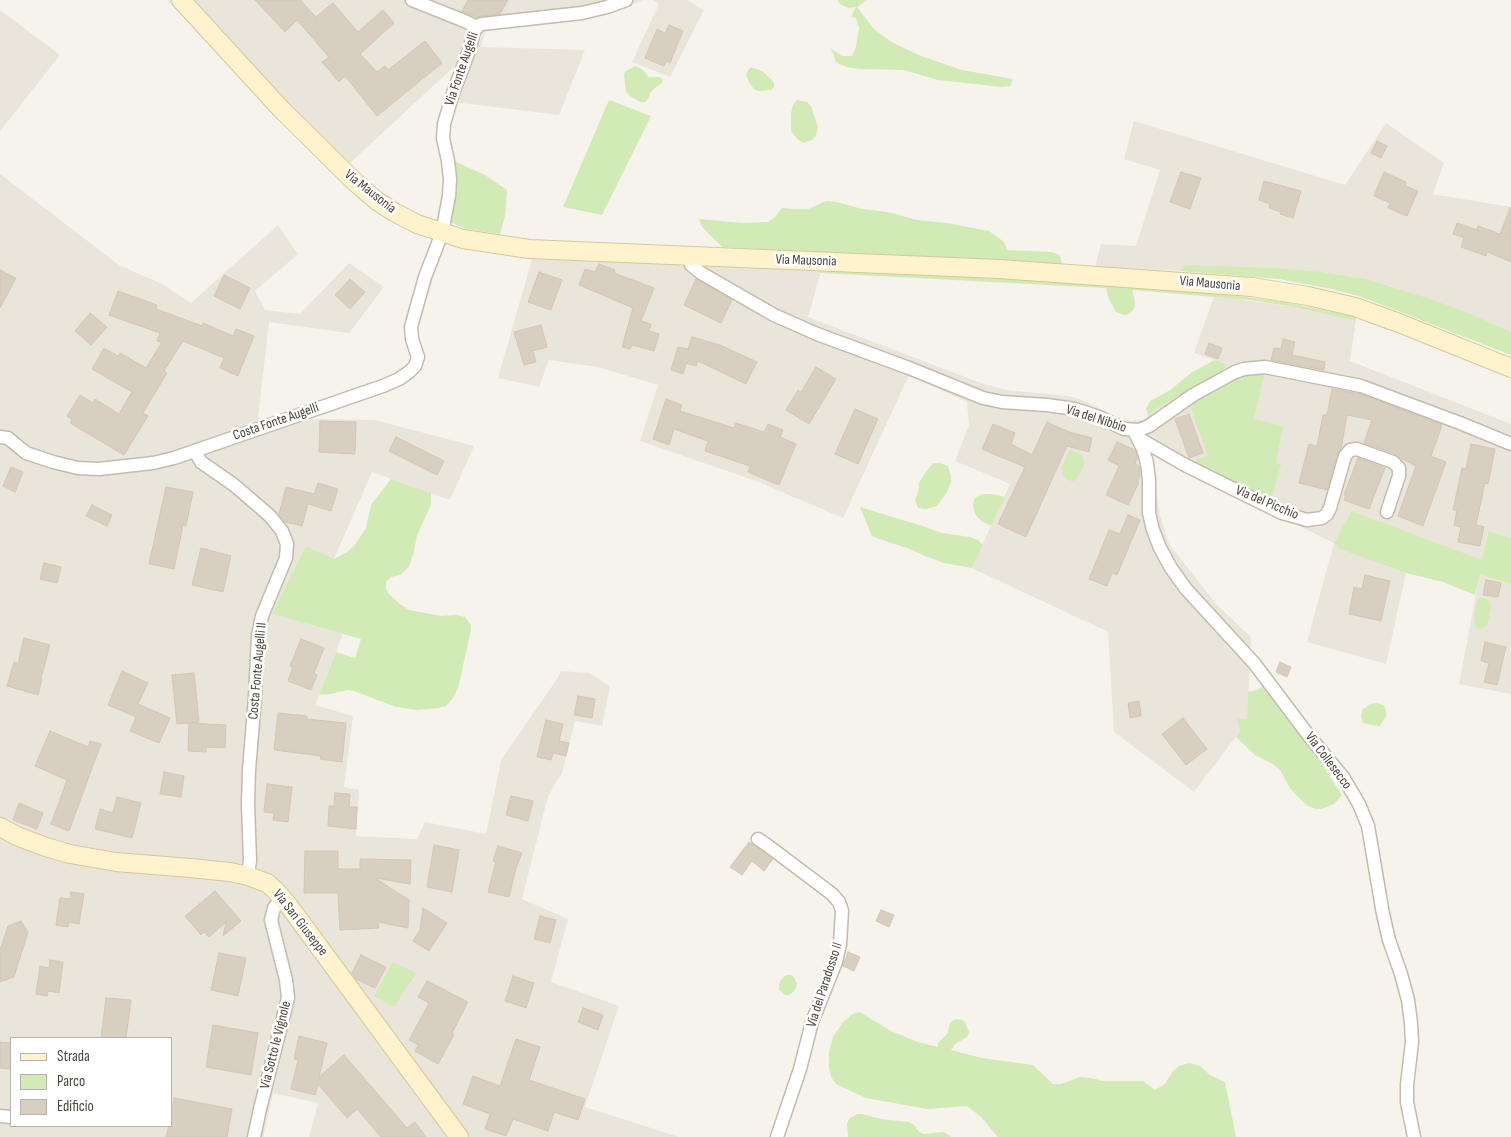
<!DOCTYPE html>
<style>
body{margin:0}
#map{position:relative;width:1511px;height:1137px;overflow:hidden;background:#f6f3ec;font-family:"Sofia Sans Condensed",sans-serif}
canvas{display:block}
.legend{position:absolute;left:10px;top:1037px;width:162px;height:90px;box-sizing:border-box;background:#fff;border:1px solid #b7b4b0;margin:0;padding:6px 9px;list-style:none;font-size:15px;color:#4b4439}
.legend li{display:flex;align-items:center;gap:10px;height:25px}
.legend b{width:25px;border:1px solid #b7b4b0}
</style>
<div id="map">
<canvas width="1511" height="1137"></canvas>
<ul class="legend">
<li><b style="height:6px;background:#fff3cd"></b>Strada</li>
<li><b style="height:14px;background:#d2eab5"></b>Parco</li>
<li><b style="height:14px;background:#d8cfc1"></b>Edificio</li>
</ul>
</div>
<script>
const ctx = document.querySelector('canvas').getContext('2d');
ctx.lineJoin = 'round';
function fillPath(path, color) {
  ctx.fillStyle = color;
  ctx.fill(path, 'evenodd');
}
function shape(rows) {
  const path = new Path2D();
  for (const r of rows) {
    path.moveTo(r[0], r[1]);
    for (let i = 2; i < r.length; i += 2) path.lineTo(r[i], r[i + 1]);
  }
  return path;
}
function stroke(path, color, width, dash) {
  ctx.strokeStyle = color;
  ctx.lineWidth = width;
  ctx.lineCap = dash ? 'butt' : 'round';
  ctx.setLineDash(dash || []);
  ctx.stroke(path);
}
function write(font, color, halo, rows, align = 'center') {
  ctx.font = font + ' "Sofia Sans Condensed",sans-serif';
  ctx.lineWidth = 5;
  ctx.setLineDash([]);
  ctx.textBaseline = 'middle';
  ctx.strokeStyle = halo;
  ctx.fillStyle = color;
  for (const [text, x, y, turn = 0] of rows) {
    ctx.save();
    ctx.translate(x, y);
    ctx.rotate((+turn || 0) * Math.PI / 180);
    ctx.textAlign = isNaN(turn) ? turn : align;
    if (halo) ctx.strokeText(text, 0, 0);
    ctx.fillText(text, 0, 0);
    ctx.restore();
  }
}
fillPath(shape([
 [167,0,643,0,615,11,579,20,486,29,481,47,585,50,559,115,446,101,459,62,336,176,272,111],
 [653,0,687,0,704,10,670,77,632,62,659,4],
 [0,10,60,55,0,131],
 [1134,121,1345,185,1386,123,1444,163,1433,194,1511,207,1511,335,1332,289,1280,279,1208,272,1095,267,1101,244,1136,246,1160,170,1124,159],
 [0,174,119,265,164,285,191,303,278,225,298,254,255,291,265,310,300,314,349,263,384,287,349,333,269,322,258,418,375,420,474,446,450,500,372,472,334,559,272,614,343,634,315,705,353,716,344,787,359,790,356,836,417,839,425,822,486,834,501,760,557,679,561,671,589,673,610,686,602,726,575,721,562,773,548,796,522,899,568,919,551,982,619,1006,585,1107,679,1137,309,1137,318,1103,273,1093,263,1137,0,1137],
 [11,1038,171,1038,171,1126,11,1126],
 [532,259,822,268,808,317,981,383,1006,390,1068,396,1082,400,1115,416,1131,421,1143,420,1156,409,1224,370,1226,364,1194,353,1214,296,1294,307,1356,321,1350,361,1511,424,1511,538,1490,531,1483,560,1341,549,1406,573,1386,664,1307,642,1334,543,1151,453,1160,516,1169,544,1217,605,1251,637,1247,722,1194,792,1114,732,1108,632,972,568,1010,484,955,461,969,425,967,402,909,375,843,518,756,481,640,441,658,385,598,367,549,360,539,387,498,378],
 [1480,573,1511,584,1511,694,1459,684]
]), '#eae5da');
fillPath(shape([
 [837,0,867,0,857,7,874,29,893,43,921,56,962,70,1013,79,1010,86,1002,87,938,80,904,70,859,69,847,67,839,64,835,61,834,55,830,48,842,56,852,56,856,47,859,28,856,18,851,17,856,7,849,8,840,4],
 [635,66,642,69,649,77,660,77,663,80,662,83,655,88,650,93,648,99,645,102,640,102,630,96,626,92,624,74,626,71],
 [751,67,762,71,771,79,774,82,774,87,771,90,760,91,755,90,750,84,746,75,748,70],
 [609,100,651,116,602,215,563,207],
 [797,100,807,102,811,106,818,127,816,136,812,140,803,143,797,139,791,131,791,113,793,105],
 [454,161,485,175,507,190,505,216,500,234,466,229,450,222],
 [826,201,837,202,862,209,888,212,917,220,947,223,989,231,1004,242,1007,250,1051,252,1060,255,1062,265,722,247,702,227,699,219,743,223,768,222,775,217,782,208,795,209,808,209],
 [1184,265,1274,268,1321,272,1369,280,1430,299,1468,313,1511,332,1511,355,1359,296,1332,289,1280,279,1179,271],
 [822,268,1083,283,1207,292,1285,302,1356,317,1356,321,1294,307,1250,300,1132,290,1134,297,1135,306,1133,310,1129,314,1124,315,1116,312,1109,299,1106,288,820,273],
 [1214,360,1226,364,1224,370,1156,409,1148,416,1146,408,1150,401,1170,390,1191,373],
 [1265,371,1254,419,1283,426,1276,463,1281,464,1271,501,1192,462,1208,455,1189,403,1246,373],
 [1069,450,1078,453,1082,456,1084,460,1084,465,1076,480,1073,481,1067,480,1063,475,1062,468],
 [933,463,940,463,948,466,951,476,951,482,947,492,937,506,926,509,918,508,915,500,918,493,919,483,925,473],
 [391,479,431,493,431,505,417,535,414,551,409,567,400,575,391,577,386,582,386,589,388,593,400,604,409,610,441,616,456,615,465,617,471,625,471,630,458,688,453,698,446,706,439,708,417,710,396,707,354,691,347,690,331,694,319,695,336,652,355,658,361,639,272,614,306,546,334,559,347,552,354,546,366,528,371,505],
 [982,494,992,494,1005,497,991,526,981,521,975,514,973,506,974,499],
 [860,507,919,525,942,533,970,537,978,540,983,545,972,568,944,563,925,556,910,549,885,541,872,536],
 [1352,511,1482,560,1489,531,1511,538,1511,584,1480,574,1475,595,1443,582,1406,573,1340,549,1334,543],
 [1478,598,1487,599,1490,602,1491,607,1487,626,1480,629,1476,628,1474,617],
 [1262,686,1319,760,1342,795,1334,804,1321,809,1316,809,1308,806,1299,798,1290,788,1280,770,1273,764,1255,755,1236,737,1240,731,1237,718,1247,720,1248,692,1258,690],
 [1377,703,1384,705,1386,711,1386,716,1380,726,1372,725,1363,723,1361,717,1362,710,1371,704],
 [393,962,416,973,394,1007,374,996],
 [786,975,791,975,794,977,797,984,796,988,793,992,789,995,785,995,779,990,779,985,781,980],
 [860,1012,891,1031,918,1042,938,1047,938,1043,947,1034,950,1023,954,1020,960,1019,965,1022,969,1032,967,1037,955,1044,951,1050,982,1058,1033,1065,1053,1084,1061,1084,1080,1077,1091,1078,1103,1081,1143,1081,1155,1090,1165,1084,1173,1071,1179,1066,1189,1063,1200,1066,1210,1075,1225,1082,1236,1137,998,1137,981,1117,967,1106,927,1109,866,1098,836,1084,831,1077,829,1069,829,1051,833,1037,843,1022,853,1014],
 [857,1114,862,1114,881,1119,909,1122,914,1125,919,1132,924,1134,943,1132,947,1134,951,1137,848,1137,847,1123,850,1118]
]), '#d2eab5');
const building = shape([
 [255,0,300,0,316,17,333,3,358,32,383,10,394,23,360,54,377,72,385,66,388,70,425,41,442,63,377,116,345,76,339,82,322,62,329,57,297,20,285,32,255,0],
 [468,0,508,0,500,14,476,17,462,11,468,0],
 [669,25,683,31,670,63,666,61,664,66,645,58,657,29,665,33,669,25],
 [1377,141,1387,146,1381,158,1371,153,1377,141],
 [1181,172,1201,178,1190,209,1170,202,1181,172],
 [1384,172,1406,182,1405,186,1418,191,1407,216,1388,208,1390,203,1374,196,1384,172],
 [1264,181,1301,191,1293,218,1280,214,1281,212,1269,208,1270,204,1259,200,1264,181],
 [1510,208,1511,262,1487,252,1486,256,1461,247,1464,238,1453,234,1457,223,1477,230,1478,226,1500,234,1510,208],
 [599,264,615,270,614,273,654,288,641,321,651,324,649,331,659,334,654,351,632,345,630,349,622,347,633,308,579,285,585,269,595,272,599,264],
 [0,270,16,278,0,308,0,270],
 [539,272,562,280,551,310,528,302,539,272],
 [224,275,250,288,240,309,214,296,224,275],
 [350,279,365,292,350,309,335,295,350,279],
 [696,279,732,300,721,323,684,305,696,279],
 [118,291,157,305,156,309,202,326,203,323,233,336,236,329,254,336,238,376,220,368,224,358,183,341,164,371,167,373,143,413,148,416,124,455,70,423,72,419,67,416,80,395,93,403,95,399,119,414,132,392,92,369,104,348,118,356,120,353,146,368,162,342,157,341,160,333,109,315,118,291],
 [90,313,107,327,91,345,75,331,90,313],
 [541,325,547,347,533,351,536,362,524,365,514,332,541,325],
 [692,337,720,345,757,362,746,384,698,361,696,366,686,363,683,374,671,370,678,347,688,349,692,337],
 [1283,339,1295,342,1292,355,1325,362,1324,370,1271,360,1274,348,1281,349,1283,339],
 [1209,343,1222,348,1218,359,1205,354,1209,343],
 [816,367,836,379,809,424,786,410,798,390,801,392,816,367],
 [1332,389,1360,394,1442,425,1431,456,1446,462,1423,526,1398,516,1416,466,1402,459,1396,454,1364,443,1372,420,1347,415,1341,449,1337,454,1327,490,1299,483,1309,444,1317,446,1323,415,1327,415,1332,389],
 [666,399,682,405,680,411,734,428,736,423,764,432,768,424,783,430,780,437,796,444,779,485,748,472,750,466,705,451,708,441,674,429,669,445,653,439,666,399],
 [855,409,878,419,858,464,835,454,855,409],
 [1189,414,1203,453,1189,458,1175,419,1189,414],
 [320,421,356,422,355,454,319,452,320,421],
 [1047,422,1069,432,1092,438,1089,452,1067,446,1026,537,998,524,1025,467,982,449,993,424,1015,433,1011,444,1032,455,1047,422],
 [396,437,444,461,437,475,389,451,396,437],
 [1117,442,1135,450,1137,458,1135,464,1139,466,1140,476,1137,482,1139,482,1128,505,1106,495,1119,466,1108,460,1117,442],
 [1471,444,1495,449,1488,484,1485,483,1476,525,1484,527,1480,546,1458,542,1461,527,1454,525,1457,510,1453,510,1462,468,1466,469,1471,444],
 [1358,458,1385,468,1369,509,1344,500,1346,495,1344,495,1358,458],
 [11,467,23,472,15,492,3,486,11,467],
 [318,483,338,489,331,511,308,504,302,526,285,522,279,514,286,487,314,494,318,483],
 [166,487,193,492,186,526,183,525,174,569,149,564,166,487],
 [92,505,112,515,107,526,86,516,92,505],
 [1128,515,1140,520,1117,575,1112,573,1107,586,1089,579,1109,530,1120,534,1128,515],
 [201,548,231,556,223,592,192,585,201,548],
 [44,563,61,567,57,583,40,579,44,563],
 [1365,575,1390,581,1381,621,1349,614,1354,587,1362,589,1365,575],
 [1486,580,1501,583,1498,597,1483,595,1486,580],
 [24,638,50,645,41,678,42,679,38,695,7,686,14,662,18,663,24,638],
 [301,639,324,648,314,673,317,675,311,690,288,681,293,667,290,666,301,639],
 [1485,642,1506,647,1497,685,1484,682,1489,663,1481,661,1485,642],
 [1280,662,1291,667,1287,677,1276,672,1280,662],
 [122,671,148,683,138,704,170,718,159,743,130,731,136,717,108,705,122,671],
 [194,673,199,722,177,724,172,675,194,673],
 [578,696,595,699,592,718,574,715,578,696],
 [1139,701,1141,716,1130,718,1128,703,1139,701],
 [278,713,307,716,307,719,346,723,342,762,320,759,321,756,274,750,278,713],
 [1183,718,1207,749,1186,765,1162,734,1183,718],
 [546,720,563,724,559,741,569,743,566,756,553,753,551,760,537,757,546,720],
 [189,723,226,725,225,748,206,747,206,752,188,751,189,723],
 [50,731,88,747,90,741,101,744,69,831,51,824,67,780,35,766,50,731],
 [164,772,184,776,181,797,160,794,164,772],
 [267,784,292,787,288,822,273,820,274,813,264,812,267,784],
 [335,793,350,794,349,807,357,807,356,829,328,826,329,806,334,806,335,793],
 [511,796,533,801,528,821,506,815,511,796],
 [117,797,141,803,132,838,95,829,100,809,113,813,117,797],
 [19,803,43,813,37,829,13,820,19,803],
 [749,842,773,859,764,871,752,861,742,875,730,867,749,842],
 [434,845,459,850,452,892,427,887,434,845],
 [498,846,522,853,516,868,509,897,488,892,496,862,493,861,498,846],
 [305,851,338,851,338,869,360,869,360,859,411,860,410,884,375,878,409,900,408,928,378,922,379,928,340,930,338,893,304,893,305,851],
 [215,891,241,921,223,936,226,922,209,937,204,932,201,935,185,916,215,891],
 [71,892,84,894,79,924,69,922,68,927,56,925,60,898,70,899,71,892],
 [423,908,447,923,429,951,413,941,420,930,423,908],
 [881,910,894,915,889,927,876,921,881,910],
 [540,916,556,920,550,943,534,939,540,916],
 [21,921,28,932,14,977,0,982,0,950,8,926,21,921],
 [848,952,860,957,854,971,843,966,848,952],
 [219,953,246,958,238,996,211,990,219,953],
 [361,955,386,967,375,988,356,979,352,973,361,955],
 [50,960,63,962,59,993,48,991,47,996,36,994,40,966,49,968,50,960],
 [513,976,534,983,526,1008,505,1001,513,976],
 [427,981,468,1002,452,1033,454,1035,438,1064,415,1051,418,1045,409,1040,429,1003,418,997,427,981],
 [106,998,131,1000,126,1038,101,1038,106,998],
 [583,1008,603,1015,598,1030,578,1022,583,1008],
 [213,1025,258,1033,251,1075,206,1067,213,1025],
 [299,1036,327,1043,319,1077,344,1055,407,1128,415,1122,426,1137,381,1137,357,1109,347,1118,318,1084,315,1095,291,1089,298,1060,294,1059,299,1036],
 [516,1039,540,1047,529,1080,585,1099,578,1120,554,1112,548,1131,513,1119,506,1136,485,1129,490,1114,463,1104,473,1076,500,1086,516,1039],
 [0,1042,11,1043,11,1069,0,1068,0,1042],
 [174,1098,232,1109,227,1137,166,1137,169,1126,171,1126,171,1112,174,1098]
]);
fillPath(building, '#d8cfc1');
stroke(building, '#d3c7b4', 1);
const street = shape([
 [412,0,467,22,476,27],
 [690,256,691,265,701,273,774,315,817,334,909,368,983,398,1002,402,1047,405,1075,409,1099,417,1124,429,1139,430,1149,426,1193,395,1235,372,1244,369,1265,367,1361,386,1460,423,1511,444],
 [1134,431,1143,449,1147,463,1149,480,1149,513,1153,530,1160,548,1171,568,1186,589,1254,663,1309,736,1343,777,1359,804,1368,826,1383,914,1389,940,1401,974,1408,1000,1411,1023,1412,1042,1407,1085,1407,1102,1414,1137],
 [0,437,8,438,26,453,53,462,78,468,99,469,153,463,174,458,383,386,399,379,409,372,415,366,418,357,412,339,411,327,425,277,442,233,449,196,450,179,448,161,443,138,444,124,453,93,469,51,474,31,479,25,482,24,582,13,607,7,626,0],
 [1138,438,1185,465,1282,513,1307,520,1322,518,1327,514,1330,508,1345,456,1350,450,1357,449,1393,462,1399,468,1399,476,1387,512],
 [195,451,201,462,234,485,270,516,282,531,287,544,286,558,262,616,258,636,255,697,249,770,248,804,250,860,248,876],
 [758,839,767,845,832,894,839,902,842,911,840,944,836,962,812,1022,800,1069,777,1137],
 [0,1116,11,1117],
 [254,1137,260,1109,288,998,286,980,271,920,274,908,282,897]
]);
const secondary = shape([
 [181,0,281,109,356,183,377,201,394,212,417,224,463,239,529,249,999,269,1252,287,1308,296,1355,307,1399,323,1511,368],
 [0,827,19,837,46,847,70,854,116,862,190,868,230,872,248,876,267,883,275,890,289,906,459,1137]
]);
stroke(street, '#c2bbae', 15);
stroke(secondary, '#d6c79b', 20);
stroke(street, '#fff', 12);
stroke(secondary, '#fff3cd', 18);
write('14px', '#4b4439', '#fff', [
 ["Via Fonte Augelli",462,69,-71],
 ["Via Mausonia",370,192,38],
 ["Via Mausonia",806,261,2],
 ["Via Mausonia",1210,284,5],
 ["Via del Nibbio",1096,419,18],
 ["Costa Fonte Augelli",276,422,-19],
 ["Via del Picchio",1267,503,23],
 ["Costa Fonte Augelli II",258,671,-85],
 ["Via Collesecco",1328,761,53],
 ["Via San Giuseppe",300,923,52],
 ["Via del Paradosso II",825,985,-72],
 ["Via Sotto le Vignole",276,1045,-76]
]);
</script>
